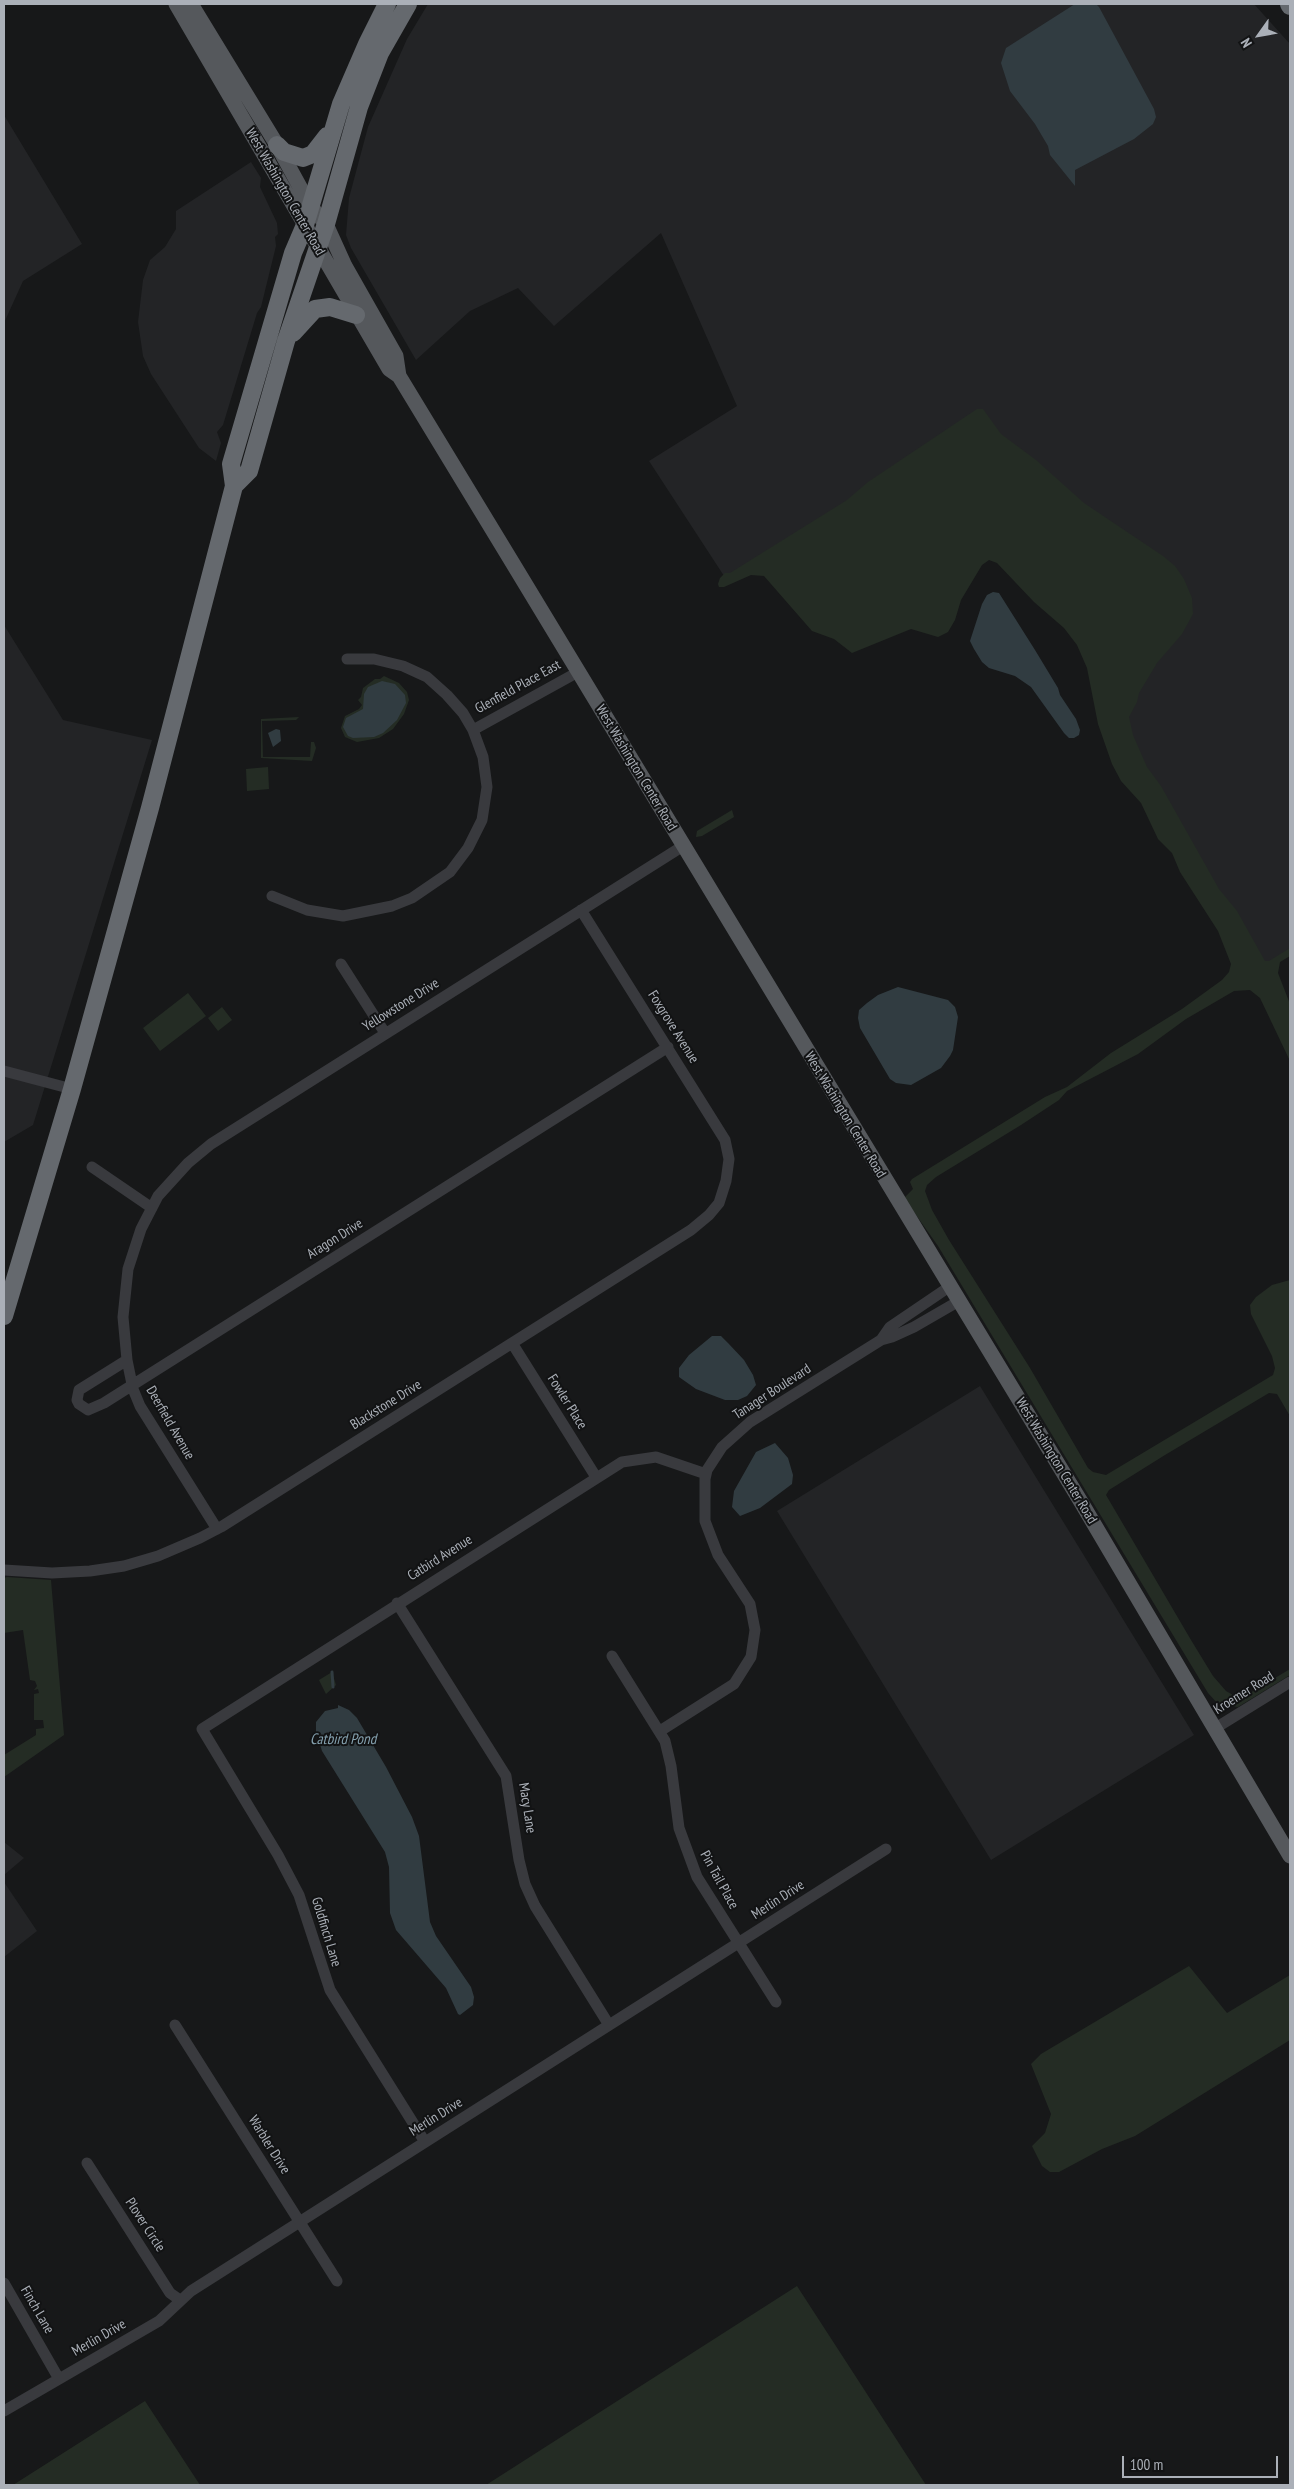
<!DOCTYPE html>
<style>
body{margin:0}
#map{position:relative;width:1294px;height:2489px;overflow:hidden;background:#171819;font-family:"PT Sans Narrow",sans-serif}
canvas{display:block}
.frame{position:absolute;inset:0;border:5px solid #abb0b8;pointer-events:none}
.north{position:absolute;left:1234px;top:10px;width:50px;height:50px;-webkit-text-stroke:4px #121314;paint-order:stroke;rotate:238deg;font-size:14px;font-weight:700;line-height:20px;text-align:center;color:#abb0b8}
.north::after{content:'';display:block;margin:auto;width:18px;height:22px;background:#abb0b8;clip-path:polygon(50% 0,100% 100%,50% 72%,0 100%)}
.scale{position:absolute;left:1122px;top:2456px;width:156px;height:22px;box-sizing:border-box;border:2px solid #abb0b8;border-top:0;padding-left:6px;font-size:15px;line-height:18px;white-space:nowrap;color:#abb0b8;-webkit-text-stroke:4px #121314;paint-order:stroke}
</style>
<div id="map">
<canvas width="1294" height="2489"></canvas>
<div class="frame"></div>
<div class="north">N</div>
<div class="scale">100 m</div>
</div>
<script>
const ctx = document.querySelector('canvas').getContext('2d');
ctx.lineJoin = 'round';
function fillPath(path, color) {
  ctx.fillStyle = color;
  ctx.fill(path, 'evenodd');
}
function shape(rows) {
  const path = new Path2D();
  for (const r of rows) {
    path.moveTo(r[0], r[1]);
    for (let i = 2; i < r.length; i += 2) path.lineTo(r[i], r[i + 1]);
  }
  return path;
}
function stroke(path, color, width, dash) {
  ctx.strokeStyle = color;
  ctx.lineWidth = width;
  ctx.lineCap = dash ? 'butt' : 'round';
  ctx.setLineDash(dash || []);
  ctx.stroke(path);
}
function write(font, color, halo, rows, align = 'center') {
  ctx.font = font + ' "PT Sans Narrow",sans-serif';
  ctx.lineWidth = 4;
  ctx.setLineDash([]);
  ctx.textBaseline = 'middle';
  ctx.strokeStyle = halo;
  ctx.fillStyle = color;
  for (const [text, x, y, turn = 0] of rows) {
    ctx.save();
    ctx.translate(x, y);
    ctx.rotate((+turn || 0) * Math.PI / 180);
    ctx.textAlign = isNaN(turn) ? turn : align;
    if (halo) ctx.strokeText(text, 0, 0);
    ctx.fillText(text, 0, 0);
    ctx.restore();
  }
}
fillPath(shape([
 [428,4,1254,4,1290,44,1290,953,1258,973,1129,759,980,422,726,579,649,461,737,406,661,233,554,326,518,288,470,311,416,360,351,248,346,235,349,198,368,127,407,39],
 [4,115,82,244,23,281,4,323],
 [251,162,261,178,260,187,277,223,278,234,275,237,276,246,261,307,257,313,223,425,217,432,221,443,216,461,199,448,151,374,143,356,138,322,143,280,150,260,165,247,176,229,176,211],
 [4,625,63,720,152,740,33,1125,4,1142],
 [980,1386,1194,1735,991,1860,777,1511],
 [4,1842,24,1858,4,1875],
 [4,1882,37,1931,4,1957]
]), '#232426');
fillPath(shape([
 [977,409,983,409,1001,434,1036,460,1084,503,1163,556,1175,566,1184,579,1192,598,1193,614,1182,634,1157,663,1139,693,1137,702,1129,717,1133,735,1147,767,1161,786,1219,889,1237,911,1265,961,1269,961,1290,948,1290,956,1280,962,1278,973,1290,1004,1290,1061,1260,998,1250,990,1234,991,1186,1019,1138,1054,1067,1091,1059,1100,1021,1125,936,1177,927,1185,925,1191,932,1210,949,1240,1030,1368,1088,1468,1093,1472,1106,1475,1273,1375,1275,1368,1272,1356,1251,1314,1250,1305,1256,1297,1272,1285,1290,1280,1290,1416,1277,1394,1269,1393,1165,1455,1109,1490,1106,1495,1191,1640,1213,1676,1226,1691,1240,1699,1290,1669,1290,1675,1238,1707,1218,1704,1208,1693,938,1246,904,1198,913,1189,910,1182,912,1179,1045,1097,1067,1087,1111,1053,1182,1009,1222,980,1229,972,1231,964,1218,931,1180,872,1172,853,1158,839,1141,803,1121,781,1112,764,1098,724,1087,668,1077,645,1064,628,1034,602,997,563,989,560,982,565,961,600,955,620,948,632,938,637,911,629,852,653,834,639,812,631,764,576,751,575,724,587,719,587,718,584,720,578,725,573,730,573,847,500,868,482],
 [384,676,399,683,407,692,409,700,404,714,393,729,379,738,357,742,345,737,341,728,345,716,359,709,362,705,358,700,361,697,363,688,375,679,380,679],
 [299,717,296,720,262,721,263,757,310,757,311,742,314,742,316,748,312,761,261,758,261,719],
 [268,767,269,789,247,791,246,769],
 [732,810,734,817,702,836,696,837,697,831],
 [188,993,206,1016,160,1051,143,1028],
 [222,1007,232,1020,218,1031,208,1018],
 [7,1577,51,1580,64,1735,4,1777,4,1755,36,1735,36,1729,44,1728,43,1720,34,1720,34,1694,39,1693,38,1689,34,1690,37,1686,35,1681,30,1680,23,1630,4,1633,4,1578],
 [332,1672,336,1685,326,1694,319,1680],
 [1189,1966,1227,2013,1290,1975,1290,2040,1135,2136,1102,2149,1059,2172,1050,2172,1042,2166,1032,2146,1045,2133,1051,2114,1031,2064,1041,2054],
 [797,2286,926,2485,486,2485],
 [145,2401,200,2485,13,2485]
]), '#242c24');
fillPath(shape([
 [1075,4,1096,4,1099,7,1154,109,1156,117,1153,124,1134,139,1075,170,1075,186,1050,155,1048,146,1035,124,1010,91,1001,63,1006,48],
 [993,592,999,593,1035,650,1058,688,1060,695,1076,719,1080,730,1079,735,1074,738,1069,738,1064,733,1031,687,1015,676,989,668,982,662,974,649,970,641,982,604,987,595],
 [382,681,395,684,405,695,406,703,397,720,383,733,374,737,353,738,348,736,343,727,346,718,363,709,364,694,368,687],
 [276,729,280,730,281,741,273,747,268,733],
 [898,987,948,1000,955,1007,958,1017,953,1050,950,1056,941,1068,911,1085,896,1083,890,1079,860,1028,858,1018,859,1010,867,1003,878,995],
 [712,1336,721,1336,728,1343,744,1360,753,1375,756,1385,747,1396,738,1400,725,1400,696,1389,679,1377,679,1368,689,1355],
 [775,1443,788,1458,793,1475,792,1484,760,1508,740,1516,732,1507,734,1491,756,1452],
 [338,1705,349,1710,357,1718,386,1767,412,1817,419,1836,430,1922,436,1936,471,1987,474,1997,473,2005,460,2015,458,2014,446,1988,396,1930,390,1913,389,1867,385,1852,322,1751,316,1732,316,1722,325,1711,338,1708]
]), '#313c41');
stroke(shape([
 [332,1672,333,1687]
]), '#313c41', 3);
stroke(shape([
 [473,730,578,672],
 [272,896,307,910,343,916,392,906,412,898,450,872,468,848,482,820,487,787,483,757,473,730,463,713,447,695,427,677,403,666,374,659,347,659],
 [341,964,385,1033],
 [4,1071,72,1089],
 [92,1167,152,1208],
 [881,1340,890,1327,949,1287],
 [512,1343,596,1477],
 [127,1360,79,1390,77,1400,79,1404,88,1410,104,1403,668,1047],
 [217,1529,140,1406,133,1389,127,1360,123,1317,128,1269,141,1229,158,1196,188,1163,211,1144,683,846],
 [4,1570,52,1573,90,1571,124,1566,158,1556,200,1538,221,1527,691,1230,709,1215,719,1203,726,1181,729,1159,725,1140,581,910],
 [397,1603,506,1776,519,1860,525,1884,535,1906,609,2025],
 [612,1656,665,1741,671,1766,679,1828,697,1877,776,2002],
 [1214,1729,1290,1682],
 [660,1731,734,1684,751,1657,755,1630,750,1604,718,1555,705,1521,705,1479,707,1470,722,1447,750,1422,881,1340,892,1337,914,1327,959,1301],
 [175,2025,337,2281],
 [425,2142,330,1990,299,1895,278,1855,202,1729,622,1462,656,1457,706,1474],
 [87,2163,170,2293,180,2300],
 [4,2283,59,2379],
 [4,2411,159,2321,191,2291,886,1849]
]), '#393a3e', 11);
stroke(shape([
 [176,4,389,369,399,376,512,562,1081,1502,1290,1856],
 [191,4,277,145,311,207,326,224,345,266,396,356,399,376]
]), '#55585c', 15);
stroke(shape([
 [1289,4,1290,6],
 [277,145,284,152,303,158,313,154,327,136],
 [293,333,315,309,330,307,356,315],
 [234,486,249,471,286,341,326,224,359,107,380,53,408,4],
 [4,1316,72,1089,150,808,234,486,231,464,293,253,305,225,341,104,367,44,387,4]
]), '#65696e', 18);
write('14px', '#abb0b8', '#121314', [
 ["West Washington Center Road",285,192,60],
 ["Glenfield Place East",518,687,-29],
 ["West Washington Center Road",636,768,59],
 ["Yellowstone Drive",401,1005,-32],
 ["Foxgrove Avenue",673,1027,58],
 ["West Washington Center Road",845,1115,59],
 ["Aragon Drive",335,1239,-32],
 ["Tanager Boulevard",772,1392,-33],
 ["Fowler Place",567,1402,58],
 ["Blackstone Drive",386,1405,-32],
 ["Deerfield Avenue",170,1423,60],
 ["West Washington Center Road",1056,1461,59],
 ["Catbird Avenue",440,1558,-32],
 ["Kroemer Road",1244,1693,-32],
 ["Macy Lane",527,1808,81],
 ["Pin Tail Place",719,1880,61],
 ["Merlin Drive",778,1900,-33],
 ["Goldfinch Lane",326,1932,73],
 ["Merlin Drive",436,2117,-32],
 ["Warbler Drive",269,2145,58],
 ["Plover Circle",145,2225,57],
 ["Finch Lane",37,2310,60],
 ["Merlin Drive",99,2338,-30]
]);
write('italic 15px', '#85a1af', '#121314', [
 ["Catbird Pond",343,1740]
]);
</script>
